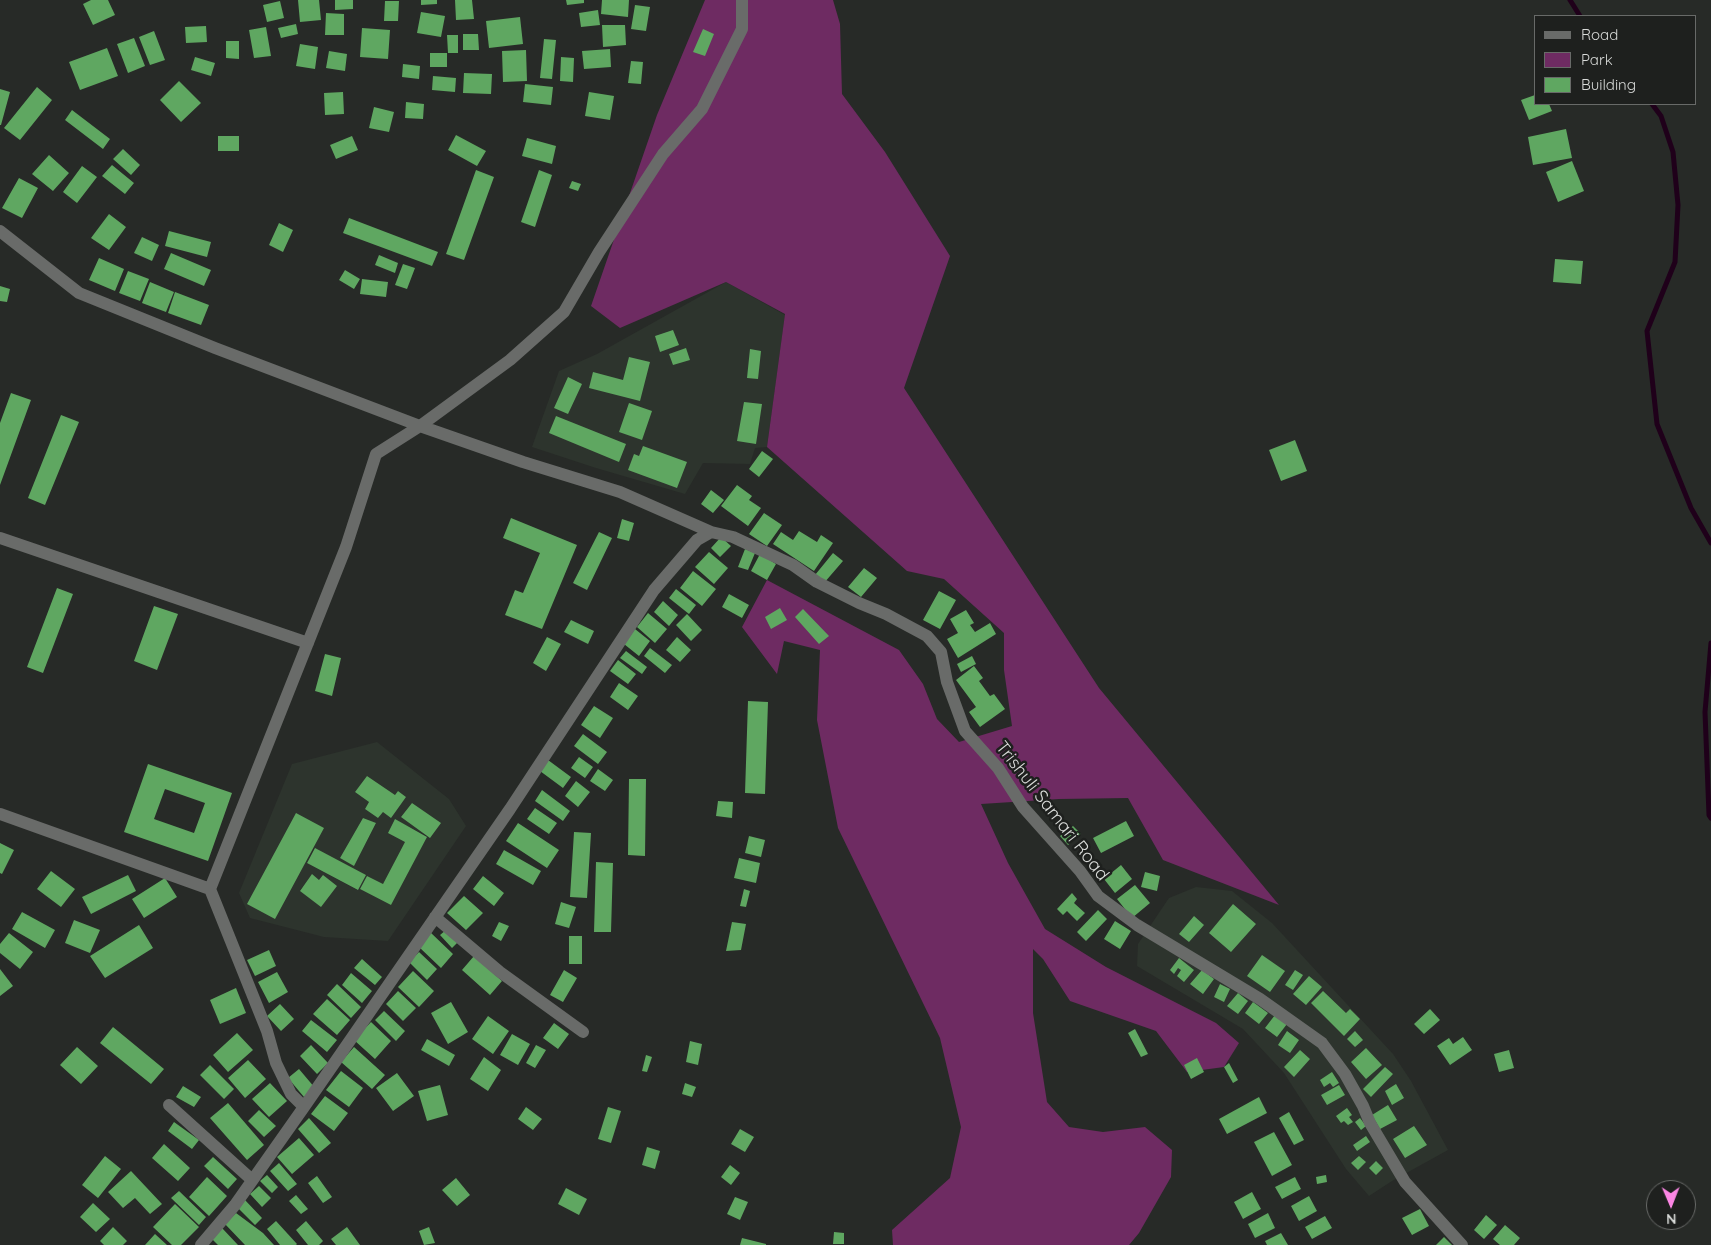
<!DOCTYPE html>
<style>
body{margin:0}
#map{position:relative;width:1711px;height:1245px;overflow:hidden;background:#272a27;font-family:Quicksand,sans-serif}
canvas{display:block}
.legend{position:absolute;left:1534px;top:15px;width:162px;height:90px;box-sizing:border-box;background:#1e201e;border:1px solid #686a68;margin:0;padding:6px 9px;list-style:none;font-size:15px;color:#d8dad8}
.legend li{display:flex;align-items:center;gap:10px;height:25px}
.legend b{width:25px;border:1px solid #686a68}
.north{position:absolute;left:1646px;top:1180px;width:50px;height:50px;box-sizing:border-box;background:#1e201e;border:1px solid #686a68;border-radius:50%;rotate:179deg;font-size:14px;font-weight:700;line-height:20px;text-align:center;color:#d8dad8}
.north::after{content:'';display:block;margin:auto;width:18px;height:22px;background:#fc86e4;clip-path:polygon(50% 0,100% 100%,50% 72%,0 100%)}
</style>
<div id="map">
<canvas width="1711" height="1245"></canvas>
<ul class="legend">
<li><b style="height:6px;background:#696b69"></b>Road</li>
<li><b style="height:14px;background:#6e2b62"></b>Park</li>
<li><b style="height:14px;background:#5fa761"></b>Building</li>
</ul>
<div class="north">N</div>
</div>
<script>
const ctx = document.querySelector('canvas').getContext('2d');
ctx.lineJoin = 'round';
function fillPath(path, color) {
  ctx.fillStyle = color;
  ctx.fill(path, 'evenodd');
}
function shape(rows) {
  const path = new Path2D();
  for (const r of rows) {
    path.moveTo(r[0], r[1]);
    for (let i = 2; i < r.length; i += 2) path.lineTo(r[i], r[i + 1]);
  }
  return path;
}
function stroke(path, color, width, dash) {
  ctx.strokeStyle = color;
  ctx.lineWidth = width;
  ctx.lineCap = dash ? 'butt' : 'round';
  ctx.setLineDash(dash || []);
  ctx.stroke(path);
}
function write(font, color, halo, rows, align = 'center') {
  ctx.font = font + ' Quicksand,sans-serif';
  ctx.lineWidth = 5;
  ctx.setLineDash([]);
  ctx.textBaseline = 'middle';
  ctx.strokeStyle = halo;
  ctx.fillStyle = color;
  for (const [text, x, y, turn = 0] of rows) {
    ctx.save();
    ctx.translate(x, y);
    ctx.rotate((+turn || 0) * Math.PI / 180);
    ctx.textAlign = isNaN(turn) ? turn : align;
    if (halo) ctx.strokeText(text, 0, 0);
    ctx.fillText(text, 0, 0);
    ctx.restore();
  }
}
fillPath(shape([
 [726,282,785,315,767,447,755,448,750,464,703,463,685,494,596,468,532,447,559,371,597,354],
 [377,742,449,799,466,826,388,941,324,937,250,918,239,893,292,764],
 [367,776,395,795,398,791,406,797,383,812,378,818,365,809,369,802,355,792],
 [412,803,440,823,401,817],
 [363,818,376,824,354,865,340,858],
 [395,820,427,836,391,905,360,889,367,876,383,884,405,842],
 [314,848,365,875,357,890,307,863],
 [312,875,319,880,321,906,300,890],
 [1196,887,1232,891,1272,923,1393,1054,1411,1081,1448,1150,1392,1181,1369,1196,1346,1169,1284,1073,1243,1029,1137,966,1138,944,1169,898]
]), '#2d342d');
fillPath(shape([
 [705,0,833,0,840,24,842,94,885,152,950,256,904,388,1099,688,1279,905,1163,860,1128,798,1059,799,981,804,1008,863,1045,929,1106,967,1216,1023,1239,1043,1224,1067,1187,1072,1156,1031,1070,1001,1043,959,1033,949,1033,1013,1047,1102,1069,1127,1103,1132,1145,1127,1172,1150,1171,1177,1139,1233,1129,1245,893,1245,892,1230,950,1178,961,1127,940,1038,838,828,817,720,820,650,784,641,777,674,742,627,767,580,899,650,923,684,937,719,959,742,1012,726,1004,670,1004,633,944,579,907,571,767,447,785,314,726,282,620,328,591,306,657,115]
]), '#6e2b62');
stroke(shape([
 [1570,0,1580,16],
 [1652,104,1661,116,1673,152,1678,205,1675,262,1647,331,1657,424,1691,508,1711,543],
 [1711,643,1705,712,1709,815,1711,818]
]), '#1f001a', 5);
fillPath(shape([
 [91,0,108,0,115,15,93,25,83,4],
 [298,0,319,0,321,20,300,22],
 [335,0,353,0,353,9,335,10],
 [421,0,437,0,437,4,421,5],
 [455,0,472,0,474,19,456,20],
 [566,0,584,0,584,3,567,5],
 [602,0,629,0,628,17,601,14],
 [280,1,284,18,267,22,263,5],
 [385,1,399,1,398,21,384,21],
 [635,5,650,7,646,31,631,29],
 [598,10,600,25,581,27,579,13],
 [421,12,445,16,441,37,417,33],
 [326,13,344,14,344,35,325,35],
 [520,17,523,44,489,48,486,21],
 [296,24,298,34,281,38,278,28],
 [602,25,625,25,626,45,603,47],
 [206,26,207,42,186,43,185,27],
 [266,27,271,56,254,58,249,30],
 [362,28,390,30,388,59,360,57],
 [703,29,714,34,705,56,693,52],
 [154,31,165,60,150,65,139,37],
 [463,34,478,34,479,50,463,50],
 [447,35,458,35,458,53,448,53],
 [134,38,145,66,128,73,117,44],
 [544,39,556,40,552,79,540,78],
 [226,41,239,41,239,59,226,58],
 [300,44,318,47,315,69,296,66],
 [107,48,118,76,80,90,69,62],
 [610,49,611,67,584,69,582,51],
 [526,50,527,81,503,82,502,51],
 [329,51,347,54,345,71,326,68],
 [430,53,447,53,447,67,430,67],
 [195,57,215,63,211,76,191,70],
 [561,57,574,58,573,82,560,81],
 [631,61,643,62,641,84,628,83],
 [403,64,420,66,419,79,402,77],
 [464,73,492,74,491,94,463,93],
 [433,76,456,78,455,92,432,90],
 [179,81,201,103,181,122,160,100],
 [525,84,553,87,551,105,523,102],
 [37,87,52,100,20,140,4,128],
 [0,89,10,92,1,125,0,125],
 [343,92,344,114,325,115,324,93],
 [589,92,614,96,610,120,585,116],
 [1535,95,1535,104,1549,104,1552,111,1529,120,1521,100],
 [406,102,424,104,423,119,405,118],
 [374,107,394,112,389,132,369,128],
 [72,110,110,139,103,149,65,120],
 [1566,129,1572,158,1533,165,1528,137],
 [456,135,486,151,477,166,448,150],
 [218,136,239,136,239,151,218,151],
 [352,136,358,150,336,159,330,145],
 [527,138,556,146,552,164,522,156],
 [123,149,140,165,131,175,113,159],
 [49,155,69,173,53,191,32,174],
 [1572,161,1584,191,1558,202,1546,172],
 [112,165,134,183,125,194,102,176],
 [82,166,97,177,77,203,63,192],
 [476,170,494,177,464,260,446,254],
 [539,170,552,175,535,227,521,222],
 [19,178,38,188,22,218,2,208],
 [572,181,581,184,578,191,569,188],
 [109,214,126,227,109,250,91,238],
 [349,218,438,252,432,266,343,233],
 [279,223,293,230,283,252,269,245],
 [169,231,211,242,207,257,165,246],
 [142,237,159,245,152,261,134,253],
 [171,253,211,270,204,286,164,269],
 [379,255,398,263,395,273,375,265],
 [99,258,124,269,115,291,89,280],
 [1555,259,1583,261,1581,284,1553,282],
 [403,264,415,268,407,289,395,285],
 [345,270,360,279,354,289,339,280],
 [128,271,149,279,140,301,119,293],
 [362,279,388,282,386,297,360,294],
 [150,282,174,292,166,312,142,303],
 [0,286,10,289,7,302,0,301],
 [175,292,209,305,201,325,168,313],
 [673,330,679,345,660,352,655,336],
 [686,348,690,360,673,365,669,354],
 [750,349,761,351,758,379,747,378],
 [629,357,650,362,640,401,589,388,593,372,623,380],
 [568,377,582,384,568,414,554,408],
 [11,393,31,400,0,485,0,423],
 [744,402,762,404,756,444,737,441],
 [629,403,652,411,642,440,619,432],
 [61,415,79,422,45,505,28,498],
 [556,416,626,444,619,462,549,433],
 [1295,440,1307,471,1281,481,1269,450],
 [643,446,687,462,677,488,628,470,634,454,639,456],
 [762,451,773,459,759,477,749,469],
 [737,485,752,496,749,500,761,508,748,526,721,506],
 [711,490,724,500,713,513,701,504],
 [764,513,782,525,767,546,749,534],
 [511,518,577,545,542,629,505,615,515,590,523,593,540,553,503,538],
 [622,519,634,523,629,541,617,538],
 [799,531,817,542,821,535,833,543,814,571,773,544,781,532,793,540],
 [599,532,612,538,587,590,573,583],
 [721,537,731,546,720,557,711,548],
 [745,549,755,553,748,570,738,567],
 [709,552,728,568,714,584,695,567],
 [833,553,843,561,824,583,815,575],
 [760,554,776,564,767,580,751,571],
 [864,568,877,578,861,597,848,587],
 [693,571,716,589,702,606,680,588],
 [57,588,73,594,43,673,27,667],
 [676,589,696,605,689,614,669,598],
 [939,591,956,600,940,629,923,620],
 [729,594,749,605,742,618,722,607],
 [663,601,678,615,669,626,654,612],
 [154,606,178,614,157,670,134,661],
 [780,608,787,620,771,629,765,617],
 [803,609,829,636,819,644,795,617],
 [966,610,974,623,970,625,975,632,990,623,996,634,958,658,947,639,958,633,950,619],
 [648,613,667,629,655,643,637,627],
 [687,614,702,630,691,641,676,625],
 [571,620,594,631,588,644,564,632],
 [635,629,650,641,639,656,624,644],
 [547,637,561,644,546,671,533,663],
 [677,637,691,650,680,662,666,650],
 [650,648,672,665,665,673,644,656],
 [626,651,647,667,642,674,620,658],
 [325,654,341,658,332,696,315,691],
 [972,656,976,664,961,672,957,664],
 [618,660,636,674,628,684,610,671],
 [974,666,983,678,979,681,990,696,994,694,1005,709,980,727,969,712,976,707,956,680],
 [619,683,638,696,628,710,610,697],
 [748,701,768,702,765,794,745,793],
 [594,706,613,718,600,738,581,725],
 [583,734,607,752,598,764,574,746],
 [579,757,593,767,585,778,571,768],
 [548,760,571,777,563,788,540,771],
 [148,764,232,793,208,861,124,832],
 [165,789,205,803,194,833,154,819],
 [598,769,613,780,605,791,590,781],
 [367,776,395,795,398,791,406,797,391,818,383,812,378,818,365,809,369,802,355,792],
 [629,779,646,779,645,856,628,855],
 [576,781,590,792,578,807,565,796],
 [542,790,570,811,563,821,535,801],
 [718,801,733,802,732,818,716,816],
 [412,803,441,823,430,838,401,817],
 [535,808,557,823,549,834,527,819],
 [296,813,324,828,275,919,247,904],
 [363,818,376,823,354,866,340,858],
 [395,819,427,837,391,905,360,889,367,876,383,884,405,842,388,833],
 [1126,821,1134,836,1101,853,1093,838],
 [518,823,559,850,547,868,506,841],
 [1073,826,1081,834,1068,845,1060,836],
 [574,832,591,833,587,898,570,897],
 [749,836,765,840,761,857,745,853],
 [0,843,14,850,2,874,0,873],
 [315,848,366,875,358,890,307,863],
 [504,850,541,871,533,885,496,864],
 [739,858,760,863,756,883,734,878],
 [596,862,613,863,611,932,594,932],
 [1121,865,1132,879,1115,893,1104,879],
 [51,871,75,889,61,907,37,889],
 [1145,872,1160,876,1157,891,1141,887],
 [312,874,319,880,323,875,337,886,321,907,300,891],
 [128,875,136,891,91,914,82,897],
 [483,876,504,893,494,906,473,889],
 [165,878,177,897,144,918,132,899],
 [1135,885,1150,903,1132,918,1117,899],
 [744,889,750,891,746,907,740,906],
 [1072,893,1077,899,1074,903,1085,913,1077,921,1067,911,1063,915,1057,909],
 [464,896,483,913,466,930,447,913],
 [561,902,576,907,569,928,555,924],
 [1233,904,1256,924,1231,952,1209,933],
 [1098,910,1107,919,1086,941,1077,932],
 [22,912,55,930,45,948,12,929],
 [1194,916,1204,925,1189,942,1179,934],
 [74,920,100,930,90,953,65,943],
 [1115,921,1131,931,1120,949,1104,939],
 [499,922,509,926,501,941,492,936],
 [732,922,746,924,741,950,726,951],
 [139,925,153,948,105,978,90,956],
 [446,930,458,942,452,948,440,935],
 [430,932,453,954,441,968,419,947],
 [9,933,33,952,20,969,0,953,0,944],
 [569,936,582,936,582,964,569,964],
 [269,950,276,966,255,976,247,960],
 [419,952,437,969,427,980,409,962],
 [1262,955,1285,971,1270,992,1247,976],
 [474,956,502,981,490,995,462,970],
 [1179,958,1194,970,1184,982,1177,976,1181,970,1178,968,1174,974,1170,970],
 [362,959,382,977,375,985,354,968],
 [0,969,13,986,0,996],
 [564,970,577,978,563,1002,550,995],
 [1202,970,1214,979,1203,994,1190,984],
 [1295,970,1303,975,1293,990,1285,985],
 [413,971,434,991,419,1007,398,987],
 [277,972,288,992,269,1003,258,982],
 [351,973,372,991,362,1003,342,985],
 [1309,976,1322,987,1306,1005,1293,994],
 [337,984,361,1007,351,1018,327,995],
 [1220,984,1230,989,1224,1002,1214,997],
 [236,988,246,1013,220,1024,210,1000],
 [398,991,416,1008,403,1021,386,1004],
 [1323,991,1346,1013,1350,1009,1360,1019,1344,1036,1311,1003],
 [1238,993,1248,1001,1238,1014,1227,1006],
 [327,999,350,1020,337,1035,313,1014],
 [451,1002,468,1032,448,1044,431,1013],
 [1253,1002,1268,1013,1259,1024,1245,1013],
 [280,1004,294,1019,281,1031,267,1016],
 [1430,1009,1440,1020,1424,1034,1414,1024],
 [384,1011,405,1031,396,1041,375,1020],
 [1275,1015,1287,1024,1277,1037,1265,1028],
 [488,1016,509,1031,493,1054,472,1039],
 [311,1020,337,1040,327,1052,302,1031],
 [371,1022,391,1041,375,1059,354,1040],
 [554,1023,569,1034,558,1049,543,1038],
 [113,1027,164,1069,151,1084,100,1043],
 [1135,1029,1148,1054,1141,1057,1128,1033],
 [1287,1031,1299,1040,1290,1053,1278,1045],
 [1355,1031,1363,1040,1355,1047,1347,1039],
 [237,1033,253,1050,228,1072,213,1055],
 [512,1034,530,1044,518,1065,500,1055],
 [1463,1037,1472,1050,1450,1065,1437,1046,1449,1038,1453,1044],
 [427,1039,455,1055,449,1066,421,1050],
 [690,1041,702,1044,698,1065,686,1062],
 [311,1045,328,1063,317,1074,300,1056],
 [536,1045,546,1050,535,1068,526,1063],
 [77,1047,98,1066,81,1084,60,1065],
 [354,1047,385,1075,372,1089,341,1062],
 [1366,1048,1382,1065,1366,1079,1351,1062],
 [1300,1050,1310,1059,1294,1077,1284,1067],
 [1509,1050,1514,1068,1499,1072,1494,1054],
 [646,1055,652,1057,647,1072,642,1071],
 [484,1057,501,1070,488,1091,470,1079],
 [1197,1058,1204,1072,1191,1079,1184,1065],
 [248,1060,266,1079,245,1098,228,1078],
 [1229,1063,1238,1080,1233,1083,1224,1067],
 [210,1065,234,1089,224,1099,200,1075],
 [1385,1067,1393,1074,1371,1097,1363,1089],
 [299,1069,315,1088,304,1097,288,1078],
 [341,1071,363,1088,349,1107,326,1090],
 [1332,1072,1339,1083,1333,1087,1330,1083,1324,1087,1320,1080],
 [397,1073,414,1096,393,1111,376,1088],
 [270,1083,287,1101,269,1117,252,1099],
 [685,1083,696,1087,692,1097,682,1094],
 [1396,1084,1404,1098,1392,1105,1385,1091],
 [440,1085,448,1115,427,1121,418,1091],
 [1339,1085,1345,1095,1327,1105,1321,1095],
 [183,1086,201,1097,194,1107,176,1097],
 [325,1096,348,1113,334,1131,311,1114],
 [1259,1097,1267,1113,1227,1134,1219,1119],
 [228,1103,264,1145,247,1160,210,1118],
 [1388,1105,1397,1120,1380,1129,1372,1115],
 [526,1107,542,1119,533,1130,518,1119],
 [608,1107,621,1111,611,1143,598,1139],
 [1347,1108,1352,1115,1349,1117,1353,1122,1348,1125,1344,1121,1341,1123,1336,1116],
 [259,1110,276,1126,264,1137,248,1121],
 [1289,1112,1304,1140,1294,1145,1279,1118],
 [309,1118,331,1143,319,1153,298,1129],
 [1360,1118,1366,1126,1361,1130,1355,1122],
 [174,1122,199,1140,192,1149,168,1131],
 [1414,1126,1427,1145,1405,1158,1393,1139],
 [740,1129,754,1137,745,1152,731,1144],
 [1274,1132,1292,1165,1272,1176,1254,1142],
 [1366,1136,1370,1142,1357,1151,1353,1145],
 [299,1138,314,1155,292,1174,277,1157],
 [164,1144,190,1168,178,1181,152,1158],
 [647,1147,660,1151,655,1169,642,1165],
 [105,1156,121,1169,98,1198,82,1185],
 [1359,1156,1366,1162,1358,1170,1351,1163],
 [213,1157,237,1179,228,1189,204,1166],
 [1376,1161,1383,1168,1376,1175,1369,1168],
 [279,1163,297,1184,288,1191,270,1171],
 [730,1165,740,1173,731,1185,721,1177],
 [131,1171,162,1204,150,1214,135,1198,123,1208,108,1192],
 [267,1175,278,1187,272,1193,260,1181],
 [1326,1175,1327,1182,1317,1184,1316,1177],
 [317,1176,332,1197,323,1203,308,1183],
 [207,1177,227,1196,209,1216,189,1197],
 [1295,1177,1301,1189,1282,1199,1275,1187],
 [456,1178,470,1195,457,1206,442,1190],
 [259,1186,271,1198,262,1207,250,1194],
 [566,1188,587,1199,579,1215,558,1204],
 [179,1191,206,1217,199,1225,171,1198],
 [1252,1192,1261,1209,1243,1219,1234,1202],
 [296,1195,308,1209,301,1214,289,1201],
 [1309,1196,1317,1211,1299,1221,1291,1206],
 [735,1197,748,1202,740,1220,727,1214],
 [245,1200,262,1218,255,1225,237,1207],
 [93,1203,110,1219,96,1232,80,1217],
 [175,1204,199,1227,181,1245,172,1245,153,1227],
 [1420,1209,1429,1226,1412,1235,1402,1218],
 [236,1213,263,1233,274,1245,245,1245,225,1224],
 [1268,1213,1275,1228,1255,1238,1248,1224],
 [1486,1215,1497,1225,1484,1239,1474,1230],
 [1325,1216,1332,1228,1312,1239,1305,1227],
 [276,1221,297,1244,296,1245,280,1245,267,1229],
 [306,1221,323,1241,319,1245,308,1245,296,1230],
 [1505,1225,1520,1238,1514,1245,1500,1245,1493,1239],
 [113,1227,127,1241,123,1245,104,1245,100,1241],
 [347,1227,360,1245,336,1245,331,1239],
 [429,1227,435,1243,424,1245,419,1231],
 [222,1228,238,1245,218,1245,211,1238],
 [834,1232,844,1233,844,1244,833,1244],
 [1281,1233,1288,1245,1267,1245,1265,1241],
 [155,1234,167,1245,145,1245],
 [1444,1237,1452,1245,1436,1245],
 [742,1238,766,1244,766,1245,740,1245]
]), '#5fa761');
stroke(shape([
 [0,231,79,293,215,348,420,426,523,462,620,492,711,532,733,537,793,565,817,582,859,603,886,614,927,636,941,652,947,682,965,731,998,768,1023,807,1080,871,1098,896,1137,925,1260,999,1322,1043,1345,1074,1363,1106,1370,1123,1405,1182,1462,1245],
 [0,538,308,643],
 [0,814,210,889],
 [435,917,500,972,583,1032],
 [169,1105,251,1179],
 [304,1107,291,1094,276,1063,267,1031,210,889,346,547,376,454,420,426,510,360,564,312,599,252,663,154,702,109,742,29,742,0],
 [201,1245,235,1205,304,1107,510,809,654,590,697,540,711,532]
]), '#696b69', 12);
write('18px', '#d8dad8', '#1e201e', [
 ["Trishuli Samari Road",1052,811,52]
]);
</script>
